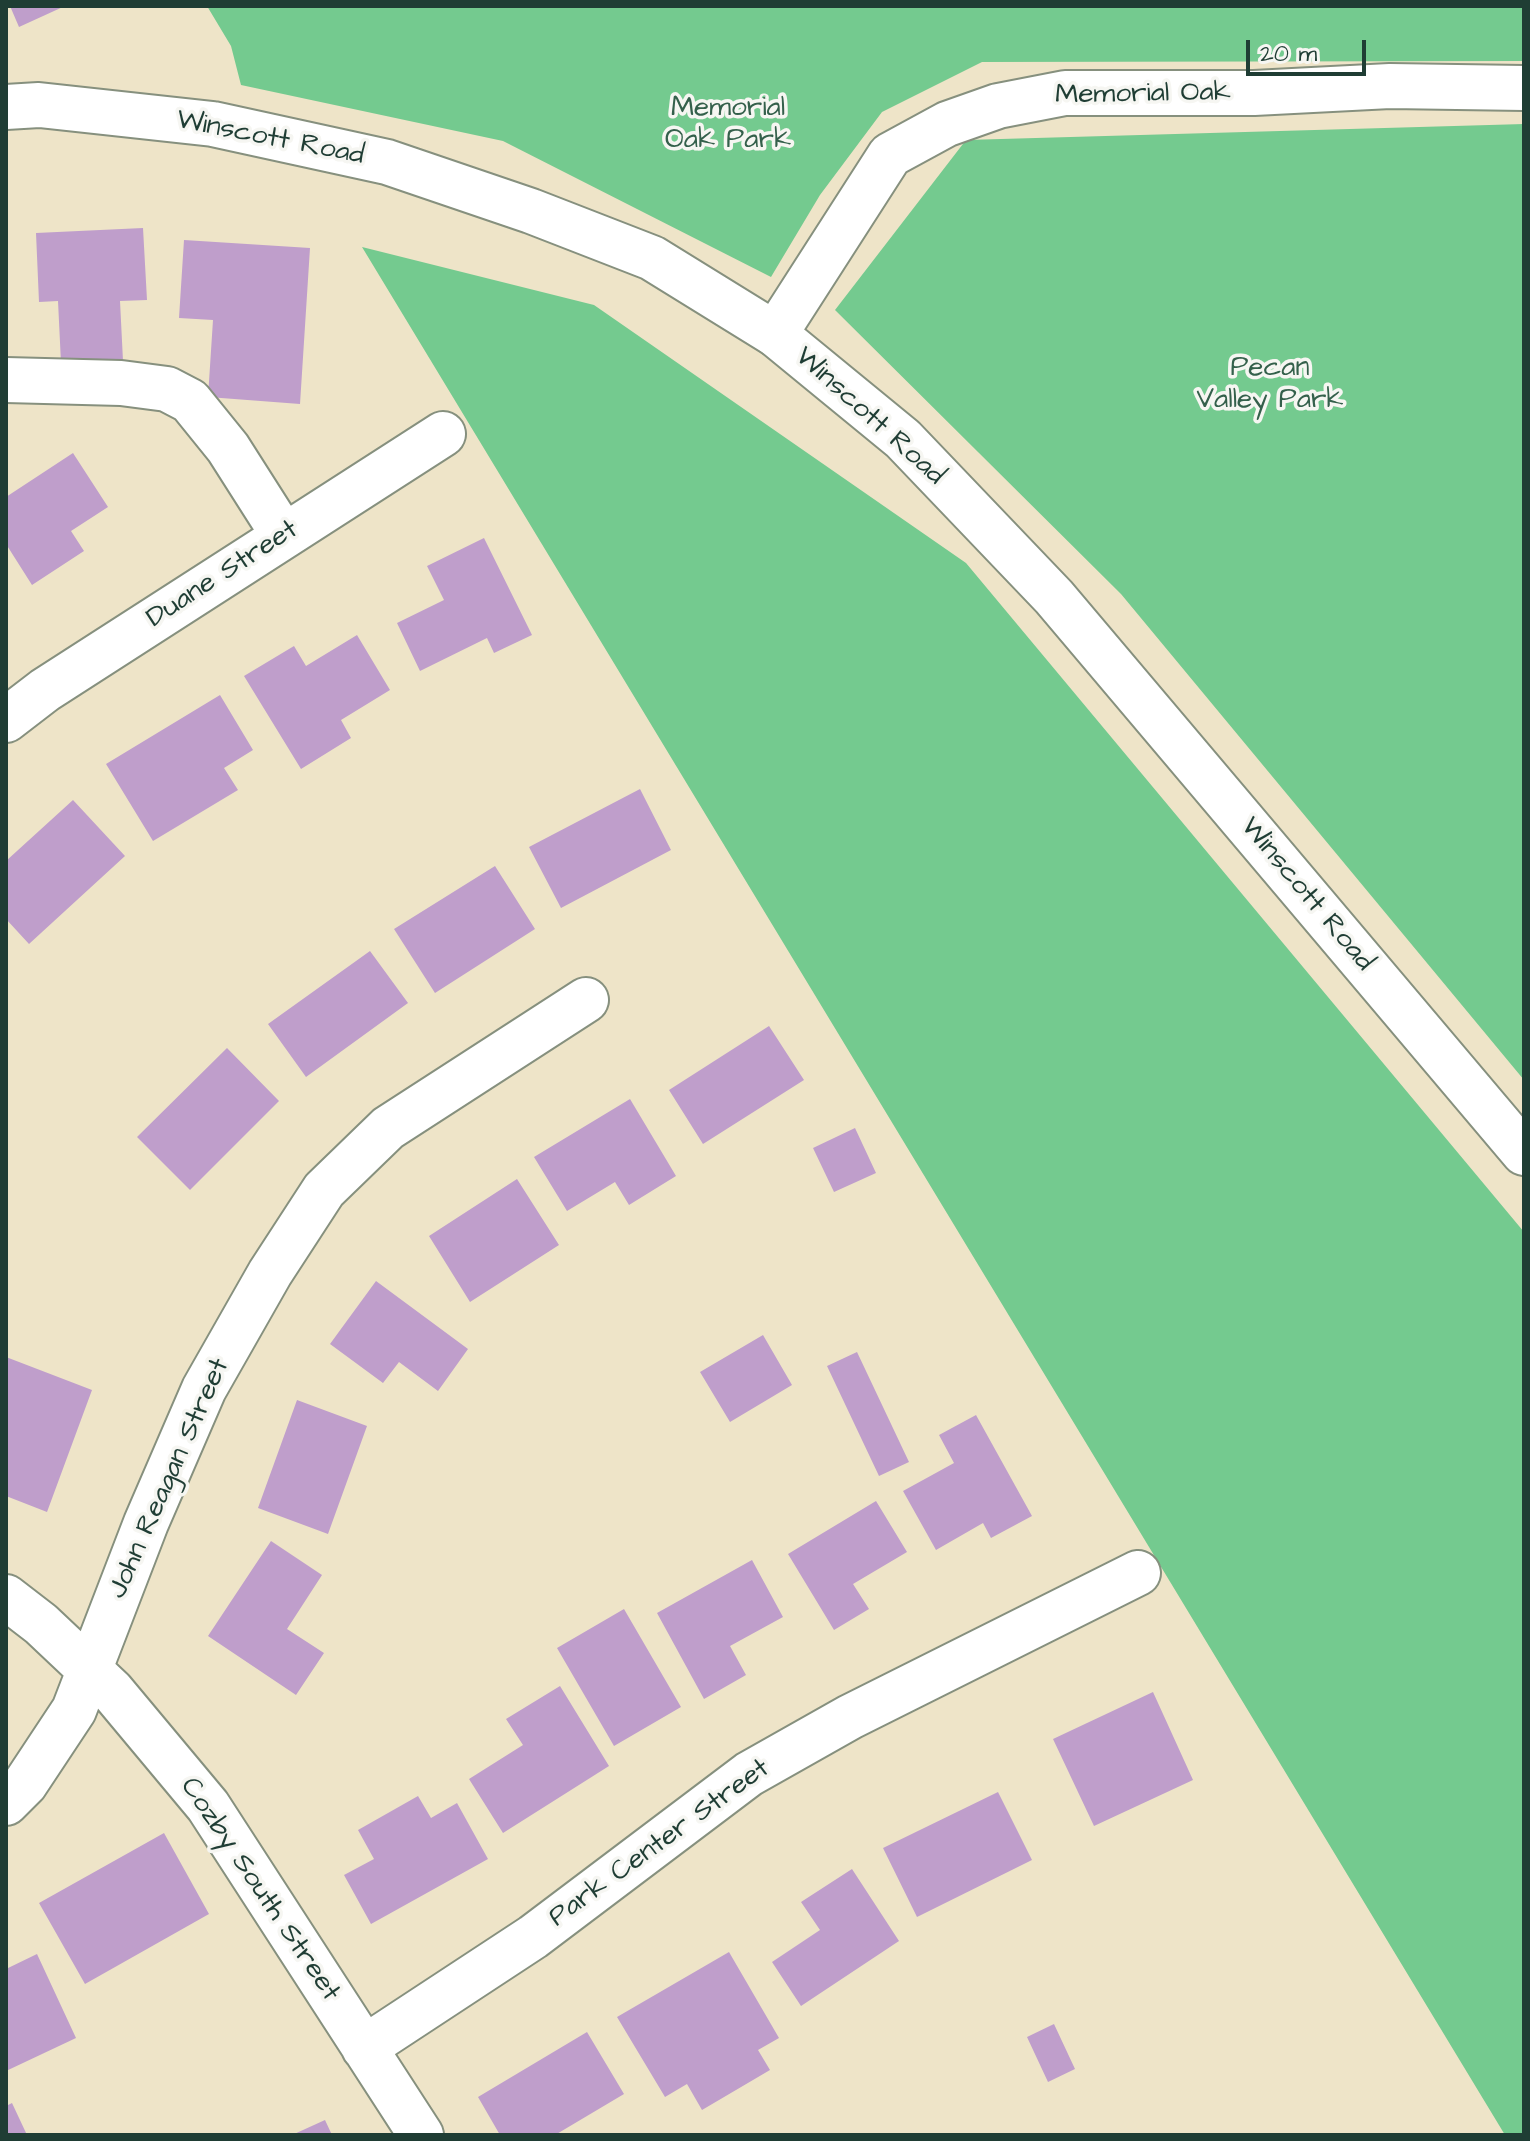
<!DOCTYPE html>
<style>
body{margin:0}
#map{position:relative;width:1530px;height:2141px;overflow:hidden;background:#eee4c8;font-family:"Architects Daughter",sans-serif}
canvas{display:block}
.frame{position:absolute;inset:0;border:8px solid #1f3d34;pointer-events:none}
.scale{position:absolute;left:1246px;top:40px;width:120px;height:36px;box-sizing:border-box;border:4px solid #1f3d34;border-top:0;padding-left:10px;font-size:24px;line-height:28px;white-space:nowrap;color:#1f3d34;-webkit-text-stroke:6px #f6f6f2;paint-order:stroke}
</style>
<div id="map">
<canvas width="1530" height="2141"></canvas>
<div class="frame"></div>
<div class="scale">20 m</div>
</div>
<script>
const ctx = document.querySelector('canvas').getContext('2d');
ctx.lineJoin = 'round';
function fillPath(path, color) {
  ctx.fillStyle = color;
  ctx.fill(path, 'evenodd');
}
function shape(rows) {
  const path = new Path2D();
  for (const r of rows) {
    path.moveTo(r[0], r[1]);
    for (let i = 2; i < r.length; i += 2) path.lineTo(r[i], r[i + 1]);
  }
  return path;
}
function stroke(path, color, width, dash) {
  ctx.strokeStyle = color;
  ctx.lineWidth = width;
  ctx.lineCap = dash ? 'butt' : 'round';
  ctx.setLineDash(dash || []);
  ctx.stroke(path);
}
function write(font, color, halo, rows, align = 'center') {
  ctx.font = font + ' "Architects Daughter",sans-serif';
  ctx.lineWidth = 7;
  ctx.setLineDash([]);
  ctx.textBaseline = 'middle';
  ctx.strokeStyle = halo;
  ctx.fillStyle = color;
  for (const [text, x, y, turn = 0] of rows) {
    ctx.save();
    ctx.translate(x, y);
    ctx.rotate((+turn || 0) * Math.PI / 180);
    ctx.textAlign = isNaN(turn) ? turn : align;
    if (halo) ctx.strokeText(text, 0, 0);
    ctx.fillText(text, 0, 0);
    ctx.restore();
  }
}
fillPath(shape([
 [207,6,1524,6,1524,61,982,62,882,112,820,195,771,277,503,141,241,85,231,46],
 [1524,124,1524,1080,1121,594,835,310,966,140],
 [362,247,594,305,966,563,1524,1232,1524,2135,1505,2135]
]), '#74ca8f');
fillPath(shape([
 [10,6,65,6,19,27],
 [143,228,147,300,120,301,123,361,61,363,58,301,39,302,36,233],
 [184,240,310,248,300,404,208,397,213,320,179,318],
 [73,453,108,507,71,531,84,551,32,585,6,544,6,497],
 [484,538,532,635,494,653,487,638,420,671,397,623,444,600,427,566],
 [357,635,390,690,341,720,351,738,301,769,244,676,294,646,306,666],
 [220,695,253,750,224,768,238,790,153,841,106,764],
 [640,789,671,850,561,908,529,847],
 [73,800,125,856,29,944,6,919,6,861],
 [495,866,535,929,435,993,394,929],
 [370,951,408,1003,306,1077,268,1024],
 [769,1026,804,1080,703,1144,669,1090],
 [227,1048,279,1101,190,1190,137,1137],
 [630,1099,676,1176,629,1205,615,1182,567,1211,534,1157],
 [855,1128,876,1173,834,1192,813,1148],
 [517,1179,559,1245,470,1302,429,1236],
 [376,1281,468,1349,438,1391,399,1362,383,1383,330,1344],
 [763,1335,792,1385,730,1422,700,1372],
 [857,1352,909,1462,879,1476,827,1366],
 [6,1357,92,1390,47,1512,6,1496],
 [297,1400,367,1426,328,1534,258,1508],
 [976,1415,1032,1516,991,1538,983,1523,936,1550,903,1491,954,1463,939,1435],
 [876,1501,907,1552,853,1584,869,1609,834,1630,788,1554],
 [271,1541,322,1575,287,1629,324,1653,296,1695,208,1636],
 [752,1560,783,1617,730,1646,746,1675,704,1699,657,1613],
 [624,1609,681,1707,614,1746,557,1648],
 [560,1686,609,1766,503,1833,469,1779,523,1745,506,1719],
 [1153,1692,1193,1780,1094,1826,1053,1739],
 [998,1792,1032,1860,917,1917,883,1848],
 [418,1796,431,1818,457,1803,488,1859,371,1924,344,1875,374,1859,358,1830],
 [164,1833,209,1914,85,1984,39,1903],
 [852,1869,899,1941,801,2006,772,1962,820,1930,801,1902],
 [729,1952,779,2038,758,2050,770,2070,702,2110,687,2084,665,2097,617,2017],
 [37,1954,76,2038,6,2071,6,1969],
 [1054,2024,1075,2069,1048,2082,1027,2037],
 [587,2032,624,2094,555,2135,500,2135,478,2097],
 [12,2103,27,2135,6,2135,6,2106],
 [325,2120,332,2135,292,2135]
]), '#bf9ecb');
const minor = shape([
 [775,334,890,155,947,124,998,106,1065,93,1254,93,1390,86,1524,88],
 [6,380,121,383,167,389,190,401,228,448,284,536],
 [6,720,45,690,443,434],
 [6,1597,41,1624,112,1691,208,1806,421,2135],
 [6,1803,25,1784,74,1710,146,1523,204,1389,270,1273,324,1190,388,1128,586,1000],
 [364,2048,533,1937,749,1774,850,1717,1138,1573]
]);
const major = shape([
 [6,107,39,105,213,124,387,162,531,211,652,258,775,334,903,439,1054,597,1524,1153]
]);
stroke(minor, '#86907e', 48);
stroke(major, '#86907e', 48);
stroke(minor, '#fff', 44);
stroke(major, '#fff', 44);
write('28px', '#1f3d34', '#f6f6f2', [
 ["Memorial Oak",1143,95,-1],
 ["Winscott Road",270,139,11],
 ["Winscott Road",869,417,42],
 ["Duane Street",223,575,-33],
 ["Winscott Road",1306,895,50],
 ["John Reagan Street",170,1479,-66],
 ["Park Center Street",660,1844,-36],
 ["Cozby South Street",259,1890,56]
]);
write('28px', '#34604b', '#f6f6f2', [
 ["Memorial",728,109],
 ["Oak Park",728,141],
 ["Pecan",1270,369],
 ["Valley Park",1270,401]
]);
</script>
